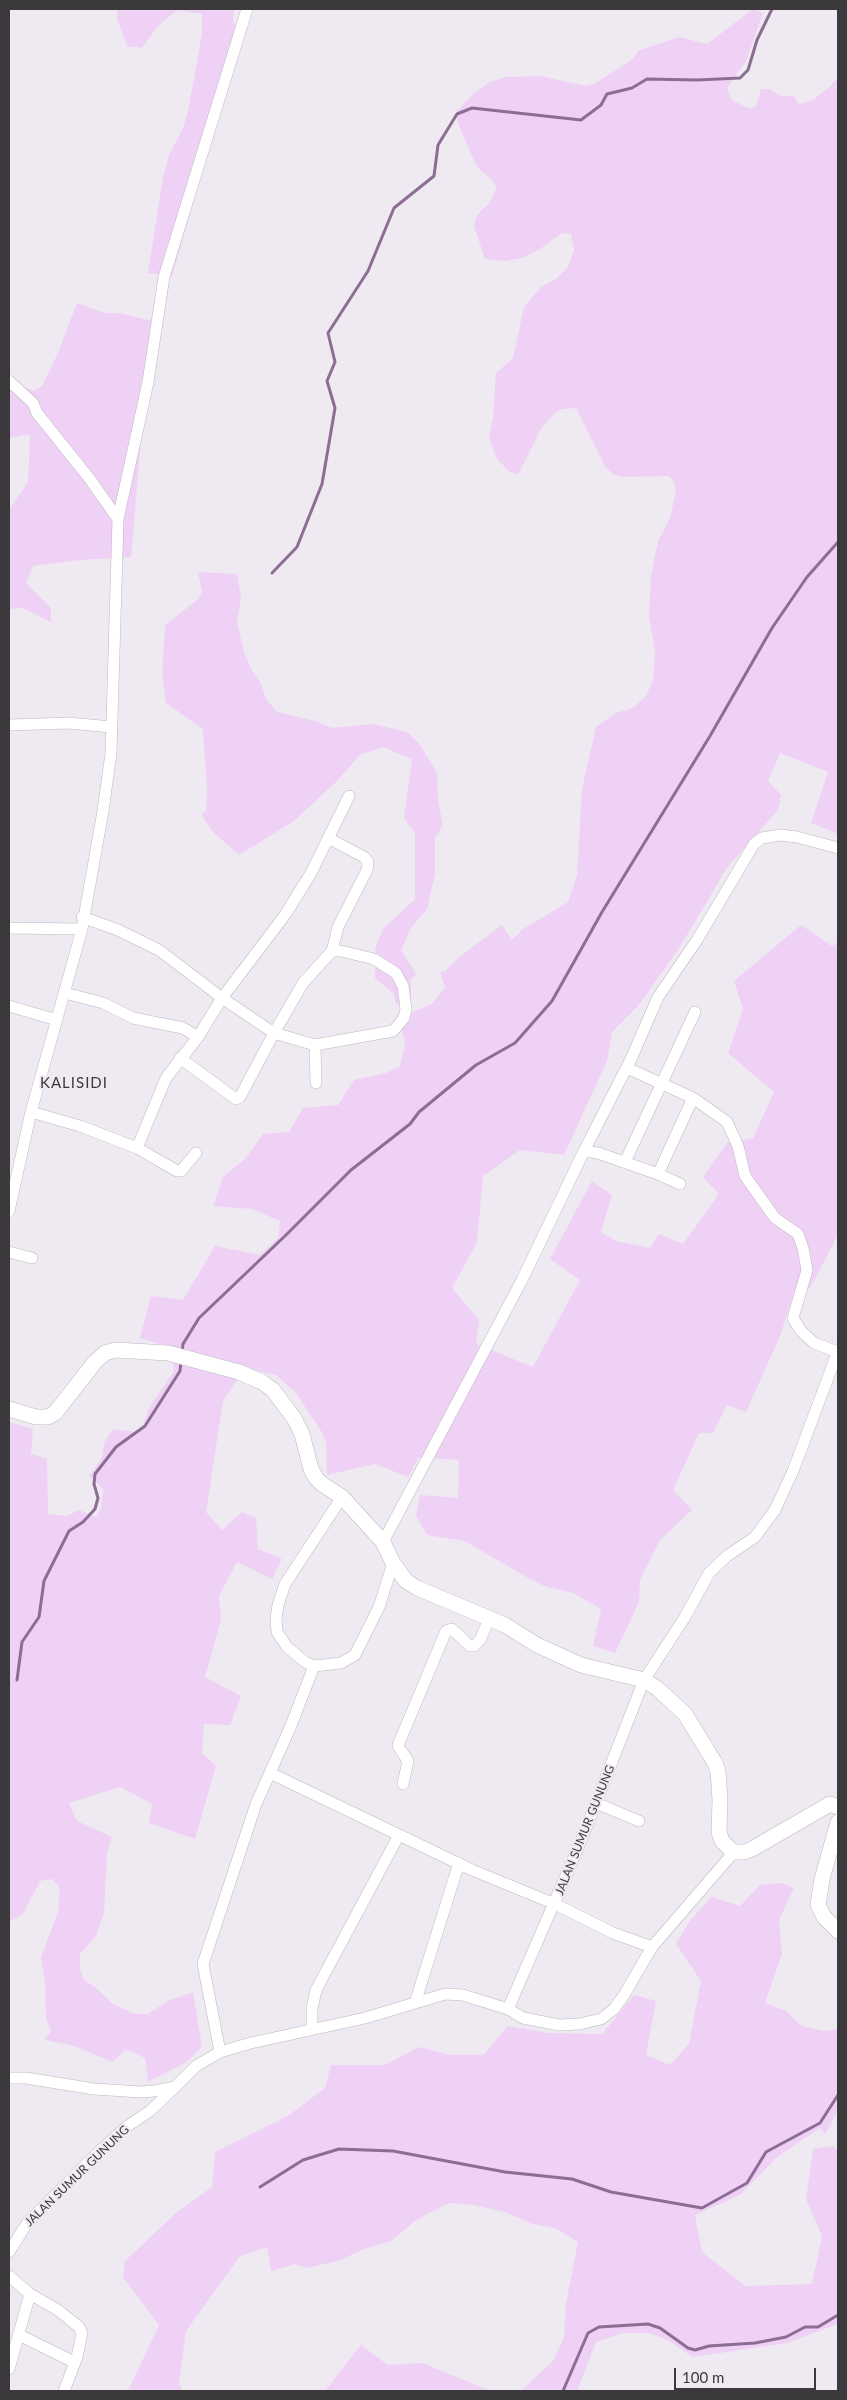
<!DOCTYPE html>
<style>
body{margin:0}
#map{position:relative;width:847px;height:2400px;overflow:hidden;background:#efe9f1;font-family:Lato,sans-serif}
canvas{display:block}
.frame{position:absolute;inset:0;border:10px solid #3c393c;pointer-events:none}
.scale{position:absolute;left:674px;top:2368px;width:142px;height:22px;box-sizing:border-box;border:2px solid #3c393c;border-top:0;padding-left:6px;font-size:15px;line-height:18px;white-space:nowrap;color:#3c393c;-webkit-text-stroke:4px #efe9f1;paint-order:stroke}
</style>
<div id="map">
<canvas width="847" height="2400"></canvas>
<div class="frame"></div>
<div class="scale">100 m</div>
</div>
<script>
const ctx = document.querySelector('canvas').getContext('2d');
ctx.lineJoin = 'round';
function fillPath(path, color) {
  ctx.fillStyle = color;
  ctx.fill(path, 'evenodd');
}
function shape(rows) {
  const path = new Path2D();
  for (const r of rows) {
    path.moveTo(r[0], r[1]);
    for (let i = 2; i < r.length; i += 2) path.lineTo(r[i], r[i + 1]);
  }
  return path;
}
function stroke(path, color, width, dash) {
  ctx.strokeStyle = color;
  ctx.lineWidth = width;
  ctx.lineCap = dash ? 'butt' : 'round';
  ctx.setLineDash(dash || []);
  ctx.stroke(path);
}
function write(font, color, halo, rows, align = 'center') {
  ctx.font = font + ' Lato,sans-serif';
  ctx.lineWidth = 4;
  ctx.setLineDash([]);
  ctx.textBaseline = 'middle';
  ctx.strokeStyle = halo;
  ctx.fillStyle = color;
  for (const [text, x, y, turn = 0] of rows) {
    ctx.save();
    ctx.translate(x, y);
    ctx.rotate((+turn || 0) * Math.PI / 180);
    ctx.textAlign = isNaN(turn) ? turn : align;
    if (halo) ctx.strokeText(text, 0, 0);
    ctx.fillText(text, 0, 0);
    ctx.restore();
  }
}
fillPath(shape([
 [118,9,234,9,233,22,243,31,172,276,148,273,163,177,169,155,183,128,188,111,202,34,202,14,177,10,157,27,142,48,127,46,117,19],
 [753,9,763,13,746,61,727,88,732,100,748,108,752,108,756,106,761,89,769,89,781,96,794,96,799,104,813,100,827,89,838,78,838,834,811,823,828,772,780,753,768,781,781,795,778,810,727,868,678,950,638,1006,612,1032,607,1061,564,1155,520,1150,483,1176,477,1242,452,1288,479,1320,476,1344,533,1367,580,1280,550,1259,592,1181,612,1195,601,1232,616,1241,650,1248,659,1234,683,1244,719,1194,703,1177,727,1143,753,1138,774,1092,728,1053,743,1009,734,981,801,925,832,946,838,942,838,1235,810,1288,794,1291,781,1334,746,1412,727,1405,713,1433,699,1433,673,1490,692,1510,660,1540,640,1580,639,1602,615,1653,593,1646,601,1609,573,1593,544,1586,528,1578,465,1541,427,1535,416,1516,420,1495,458,1498,459,1460,419,1457,408,1477,375,1464,327,1475,326,1443,323,1434,296,1393,276,1375,245,1368,223,1401,206,1512,222,1530,242,1512,256,1518,258,1549,282,1559,272,1579,237,1562,219,1596,221,1620,205,1677,241,1696,230,1725,204,1724,202,1753,216,1766,195,1839,149,1823,152,1804,120,1787,69,1803,77,1821,112,1837,107,1853,104,1913,96,1936,80,1954,80,1969,85,1981,95,1987,113,2004,135,2014,148,2014,168,2001,193,1992,202,2047,185,2063,148,2082,145,2058,126,2049,112,2062,75,2046,44,2040,51,2031,46,2019,45,1982,41,1957,58,1912,60,1888,52,1879,40,1881,23,1914,9,1922,9,1422,33,1429,31,1454,47,1459,48,1514,67,1516,79,1510,96,1517,101,1509,103,1489,89,1476,102,1458,104,1443,113,1429,135,1432,143,1426,149,1408,174,1371,170,1347,140,1338,151,1296,183,1300,215,1246,260,1255,278,1238,280,1221,252,1209,213,1206,223,1177,246,1158,263,1134,289,1132,303,1108,338,1105,354,1080,386,1073,400,1066,405,1044,399,1018,432,1004,445,987,440,972,445,971,458,958,502,925,512,940,523,929,568,902,577,876,582,789,596,727,616,713,633,708,646,696,653,680,655,651,649,617,651,576,658,541,670,518,676,491,674,482,669,476,623,477,614,475,606,468,576,408,562,409,554,414,542,427,518,475,510,472,497,459,489,438,493,418,496,373,513,358,524,307,541,287,556,279,568,267,574,250,571,234,562,233,540,249,522,258,505,261,485,259,474,226,477,215,489,203,497,188,492,180,479,169,474,161,458,123,456,112,474,93,490,82,505,77,540,76,586,86,594,84,633,59,638,51,679,37,707,44],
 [77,303,104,313,118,313,161,323,142,428,131,557,80,560,33,566,26,583,51,608,51,622,23,608,9,609,9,510,28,482,30,434,9,438,9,375,26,388,34,391,42,386,57,355],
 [198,572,237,574,241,597,237,622,244,652,251,669,261,683,266,699,277,712,315,721,332,728,373,724,407,732,419,743,437,773,438,799,443,826,435,838,435,874,427,909,411,928,401,950,416,974,411,979,411,1001,396,1004,394,994,375,978,376,945,384,928,415,899,415,833,404,818,412,759,383,747,360,755,337,781,294,821,239,855,213,832,201,814,206,811,207,789,203,729,166,703,162,675,165,625,197,600,202,592],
 [781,1883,794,1888,779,1920,782,1954,765,2003,786,2011,801,2026,824,2031,838,2029,838,2110,825,2134,820,2128,777,2157,740,2195,695,2215,702,2252,745,2286,812,2284,822,2236,806,2199,813,2149,833,2146,838,2151,838,2324,787,2343,693,2357,669,2341,649,2333,623,2333,596,2342,577,2391,521,2391,553,2361,564,2337,566,2303,578,2242,555,2228,532,2224,505,2212,473,2205,449,2203,416,2220,391,2241,364,2249,338,2261,306,2268,295,2264,271,2271,267,2247,240,2256,186,2331,179,2383,182,2391,128,2391,159,2325,123,2277,125,2261,177,2212,212,2187,215,2152,288,2116,325,2088,331,2065,385,2065,419,2047,450,2055,483,2055,508,2026,549,2033,602,2034,634,1995,656,2001,646,2055,670,2065,689,2044,701,1981,676,1944,689,1922,711,1897,740,1906,760,1885],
 [361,2345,388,2365,423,2363,490,2391,325,2391]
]), '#efd1f6');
stroke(shape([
 [272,573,297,547,322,484,335,408,327,381,335,362,328,333,368,271,394,208,434,176,438,145,457,114,472,108,581,120,601,105,607,94,632,88,647,79,697,80,740,78,748,70,757,40,772,9],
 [182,1352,183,1344,199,1318,286,1235,351,1170,410,1124,419,1112,476,1065,515,1043,552,1001,602,912,710,736,772,628,807,577,838,542],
 [17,1680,22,1642,39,1617,44,1581,69,1531,83,1522,95,1509,98,1498,94,1484,95,1474,116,1447,145,1426,180,1371,181,1361],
 [260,2187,303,2160,339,2149,393,2151,505,2172,572,2179,611,2192,702,2208,747,2183,766,2152,820,2123,838,2095],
 [563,2391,588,2333,599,2327,648,2324,660,2328,688,2348,695,2350,709,2346,755,2343,786,2337,805,2327,818,2327,838,2315]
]), '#8c6d94', 3);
const street = shape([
 [9,381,33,403,37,413,89,478,118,519],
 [9,725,69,723,111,727],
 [328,838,364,857,368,862,367,870,338,927,332,951],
 [82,917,118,930,159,950,222,998,274,1033,315,1045,393,1031,404,1018,406,1009,403,986,396,973,374,959,341,951,332,951,303,983,274,1033,240,1097,236,1099,180,1058],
 [9,928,82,929],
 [65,993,103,1003,133,1018,183,1028,198,1037],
 [9,1006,57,1020],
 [315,1045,316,1083],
 [627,1068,693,1098,727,1122,738,1146,745,1176,775,1218,798,1234,803,1248,807,1270,793,1318,801,1331,814,1343,838,1352],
 [31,1112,80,1126,137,1148,177,1171,181,1171,196,1153],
 [137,1148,166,1078,198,1037,222,998,285,915,311,873,349,796],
 [584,1151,631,1059,658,997,697,940,754,844,762,838,781,835,797,837,838,848],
 [625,1162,695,1012],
 [658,1174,693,1098],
 [9,1211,31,1112,82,929,103,811,111,753,118,519,148,382,164,277,247,9],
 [9,1252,32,1258],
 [383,1542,522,1280,584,1151,598,1153,658,1174,680,1184],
 [314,1666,341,1663,355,1655,379,1607,393,1563],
 [270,1773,472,1870,555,1904,613,1933,652,1947,734,1852],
 [403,1784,408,1761,398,1746,399,1743,446,1631,452,1629,470,1646,474,1646,480,1640,489,1619],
 [596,1803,639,1821],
 [415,2003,459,1863],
 [508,2009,523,2018,559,2025,579,2024,601,2019,614,2009,624,1995,652,1947],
 [312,2029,312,2009,316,1990,399,1835],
 [220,2052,203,1964,256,1804,290,1728,314,1666,305,1662,287,1647,277,1632,276,1618,278,1605,285,1584,342,1497],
 [9,2078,26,2078,94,2089,141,2092,154,2091,175,2087,196,2066,220,2052,251,2043,365,2018,445,1994,463,1995,508,2009,581,1841,644,1680,685,1617,709,1573,727,1556,755,1537,775,1510,793,1471,838,1351],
 [9,2252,28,2222,103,2148,126,2127,150,2111,175,2087],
 [9,2276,30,2294,9,2369],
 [30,2294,58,2310,79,2327,82,2333,77,2357,64,2391],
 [19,2335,74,2362]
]);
const secondary = shape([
 [9,1409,36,1417,48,1417,55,1413,95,1362,105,1353,115,1350,168,1353,239,1372,262,1382,273,1390,294,1418,302,1434,311,1469,316,1478,322,1484,342,1497,383,1542,393,1563,406,1581,417,1588,505,1625,537,1645,581,1665,644,1680,658,1689,685,1714,715,1763,718,1771,720,1800,719,1832,722,1841,729,1848,734,1852,744,1852,752,1849,830,1804,838,1807],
 [838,1822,822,1879,818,1905,824,1917,838,1931]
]);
stroke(street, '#bdb7bf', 12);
stroke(secondary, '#bdb7bf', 16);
stroke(street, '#fff', 11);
stroke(secondary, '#fff', 15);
write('12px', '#3c393c', '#efe9f1', [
 ["JALAN SUMUR GUNUNG",585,1830,-68],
 ["JALAN SUMUR GUNUNG",77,2176,-44]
]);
ctx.letterSpacing = '1px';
write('15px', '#3c393c', '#efe9f1', [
 ["KALISIDI",74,1083]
]);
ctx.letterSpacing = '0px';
</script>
